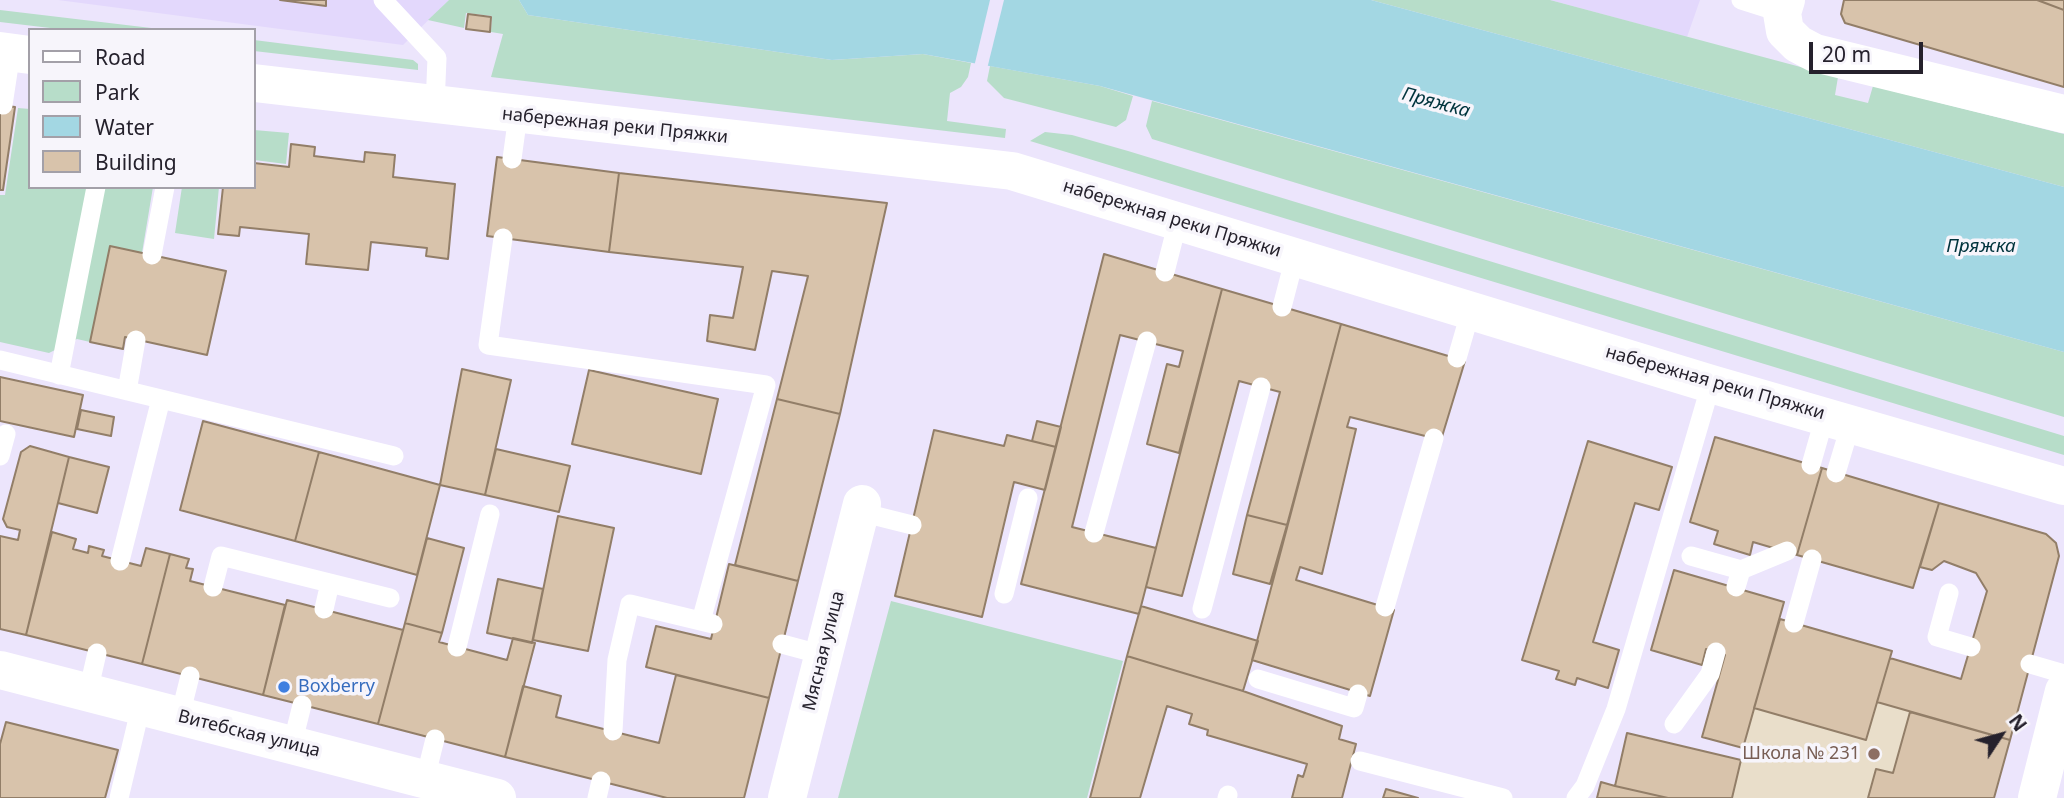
<!DOCTYPE html>
<meta charset="utf-8">
<style>
body{margin:0}
#map{position:relative;width:2064px;height:798px;overflow:hidden;background:#ece5fc;font-family:"Noto Sans",sans-serif}
canvas{display:block}
.legend{position:absolute;left:28px;top:28px;width:228px;height:161px;box-sizing:border-box;background:#f7f5fb;border:2px solid #a3a0a8;margin:0;padding:9px 12px;list-style:none;font-size:21px;color:#25212c}
.legend li{display:flex;align-items:center;gap:14px;height:35px}
.legend b{width:35px;border:2px solid #a3a0a8}
.north{position:absolute;left:1966px;top:700px;width:70px;height:70px;-webkit-text-stroke:5px #f7f5fb;paint-order:stroke;rotate:54deg;font-size:19px;font-weight:700;line-height:28px;text-align:center;color:#25212c}
.north::after{content:'';display:block;margin:auto;width:24px;height:32px;background:#25212c;clip-path:polygon(50% 0,100% 100%,50% 72%,0 100%)}
.scale{position:absolute;left:1809px;top:42px;width:114px;height:32px;box-sizing:border-box;border:4px solid #25212c;border-top:0;padding-left:9px;font-size:21px;line-height:24px;white-space:nowrap;color:#25212c;-webkit-text-stroke:5px #f7f5fb;paint-order:stroke}
</style>
<div id="map">
<canvas width="2064" height="798"></canvas>
<ul class="legend">
<li><b style="height:9px;background:#fff"></b>Road</li>
<li><b style="height:19px;background:#b7ddc9"></b>Park</li>
<li><b style="height:19px;background:#a3d7e3"></b>Water</li>
<li><b style="height:19px;background:#d8c3ab"></b>Building</li>
</ul>
<div class="north">N</div>
<div class="scale">20 m</div>
</div>
<script>
const ctx = document.querySelector('canvas').getContext('2d');
ctx.lineJoin = 'round';
function fillPath(path, color) {
  ctx.fillStyle = color;
  ctx.fill(path, 'evenodd');
}
function shape(rows) {
  const path = new Path2D();
  for (const r of rows) {
    path.moveTo(r[0], r[1]);
    for (let i = 2; i < r.length; i += 2) path.lineTo(r[i], r[i + 1]);
  }
  return path;
}
function stroke(path, color, width, dash) {
  ctx.strokeStyle = color;
  ctx.lineWidth = width;
  ctx.lineCap = dash ? 'butt' : 'round';
  ctx.setLineDash(dash || []);
  ctx.stroke(path);
}
function write(font, color, halo, rows, align = 'center') {
  ctx.font = font + ' "Noto Sans",sans-serif';
  ctx.lineWidth = 7;
  ctx.setLineDash([]);
  ctx.textBaseline = 'middle';
  ctx.strokeStyle = halo;
  ctx.fillStyle = color;
  for (const [text, x, y, turn = 0] of rows) {
    ctx.save();
    ctx.translate(x, y);
    ctx.rotate((+turn || 0) * Math.PI / 180);
    ctx.textAlign = isNaN(turn) ? turn : align;
    if (halo) ctx.strokeText(text, 0, 0);
    ctx.fillText(text, 0, 0);
    ctx.restore();
  }
}
fillPath(shape([
 [58,0,449,0,403,45],
 [1550,0,1700,0,1687,37]
]), '#e3d8fc');
fillPath(shape([
 [1877,702,2010,740,1994,798,1732,798,1754,708,1866,740]
]), '#e9deca');
fillPath(shape([
 [449,0,519,0,528,15,832,60,923,54,971,63,968,77,961,87,950,93,947,121,1006,129,1005,138,491,77,503,34,491,32,492,16,466,13,464,28,428,20],
 [1371,0,1550,0,1838,77,1835,95,1868,103,1873,86,2064,134,2064,187],
 [0,10,168,30,67,30,0,22],
 [254,40,413,60,418,64,418,70,254,51],
 [990,66,1100,86,1133,96,1126,120,1116,127,1004,98,987,81],
 [1152,101,2064,352,2064,417,1152,139,1146,126],
 [18,108,30,109,30,187,153,187,142,253,110,246,90,342,77,339,49,353,0,342,0,195,5,195],
 [254,130,289,133,286,164,254,160],
 [1045,132,1072,135,1128,151,2064,436,2064,455,1030,141],
 [182,187,219,187,214,239,175,233],
 [891,601,1123,661,1087,798,838,798]
]), '#b7ddc9');
fillPath(shape([
 [519,0,1371,0,2064,187,2064,352,1100,86,923,54,832,60,528,15]
]), '#a3d7e3');
fillPath(shape([
 [990,0,1004,0,987,69,974,67]
]), '#ece5fc');
const building = shape([
 [280,0,326,0,326,6,280,0],
 [1844,0,2037,0,2064,10,2064,87,1845,23,1841,14,1844,0],
 [2064,0,2064,10,2040,1,2040,0,2064,0],
 [468,14,491,17,490,32,466,29,468,14],
 [0,105,15,107,3,190,0,190,0,105],
 [291,144,315,147,314,156,364,162,365,152,395,155,393,177,455,184,448,259,426,256,427,248,371,242,368,270,306,264,309,234,240,227,239,236,218,234,223,187,254,187,254,163,289,167,291,144],
 [497,157,619,173,609,252,487,236,497,157],
 [619,173,887,203,840,414,777,399,808,276,772,271,755,350,707,341,710,315,733,318,743,267,609,252,619,173],
 [110,246,226,271,207,355,125,337,123,349,90,342,110,246],
 [1104,254,1222,289,1179,453,1147,444,1167,364,1179,367,1183,351,1120,335,1072,527,1156,548,1139,614,1021,584,1104,254],
 [1222,289,1341,324,1287,525,1247,515,1280,392,1239,381,1182,596,1146,587,1222,289],
 [1341,324,1465,361,1441,440,1350,417,1347,427,1356,429,1322,574,1300,567,1296,580,1394,610,1370,696,1252,660,1341,324],
 [462,369,511,380,485,495,440,485,462,369],
 [589,370,718,399,701,474,572,444,589,370],
 [0,377,83,395,74,437,0,421,0,377],
 [777,399,840,414,798,581,735,565,777,399],
 [81,410,114,417,111,436,77,429,81,410],
 [203,421,319,452,295,541,180,510,203,421],
 [1037,421,1061,427,1056,447,1032,441,1037,421],
 [934,430,1004,446,1007,435,1056,447,1045,490,1014,482,982,617,895,596,934,430],
 [1715,437,1822,468,1797,555,1753,542,1750,555,1714,544,1718,531,1690,522,1715,437],
 [1588,441,1672,467,1659,510,1635,503,1593,642,1619,650,1608,688,1577,678,1575,685,1556,679,1559,671,1522,660,1588,441],
 [30,446,69,457,26,635,0,629,0,536,18,540,20,530,7,527,3,519,21,452,30,446],
 [496,449,570,466,559,512,485,495,496,449],
 [319,452,440,485,417,575,295,541,319,452],
 [69,457,109,467,97,513,58,503,69,457],
 [1822,468,1939,503,1913,588,1797,555,1822,468],
 [1939,503,2046,534,2056,543,2059,556,2010,740,1877,702,1890,658,1961,679,1987,591,1976,573,1944,561,1932,570,1920,567,1939,503],
 [1247,515,1287,525,1270,584,1233,574,1247,515],
 [558,516,614,528,588,651,533,640,558,516],
 [52,532,76,539,73,549,88,553,89,546,104,550,102,556,141,566,146,548,170,554,142,664,26,635,52,532],
 [427,538,464,548,442,633,405,623,427,538],
 [170,554,189,559,186,568,193,569,190,581,285,605,263,695,142,664,170,554],
 [729,564,798,581,769,698,646,667,656,626,711,639,729,564],
 [1674,570,1784,602,1743,748,1702,737,1725,655,1706,649,1702,665,1651,650,1674,570],
 [498,579,543,589,532,643,487,633,498,579],
 [287,600,403,630,378,724,263,695,287,600],
 [1141,606,1258,641,1243,691,1127,656,1141,606],
 [1780,619,1892,651,1866,740,1754,708,1780,619],
 [405,623,442,633,439,642,507,660,513,638,535,643,505,757,378,724,405,623],
 [1127,656,1243,691,1342,726,1339,739,1356,744,1342,798,1292,798,1298,775,1303,777,1307,764,1207,735,1208,730,1189,724,1192,714,1167,706,1140,798,1090,798,1127,656],
 [676,675,769,698,744,798,667,798,505,757,523,686,561,696,556,717,659,743,676,675],
 [1910,712,2010,740,1994,798,1868,798,1876,769,1893,773,1910,712],
 [6,722,118,750,105,798,0,798,0,744,6,722],
 [1627,733,1741,760,1732,798,1668,798,1615,786,1627,733],
 [1601,782,1615,786,1668,798,1597,798,1601,782],
 [1386,789,1418,798,1383,798,1386,789]
]);
fillPath(building, '#d8c3ab');
stroke(building, '#927e68', 2);
stroke(shape([
 [383,0,437,58,435,106],
 [1741,0,1782,13],
 [3,105,11,52],
 [512,159,518,115],
 [503,238,488,345,766,385,701,621],
 [152,255,165,187],
 [1165,272,1178,221],
 [1282,307,1295,257],
 [1457,358,1471,310],
 [0,360,161,399,120,561],
 [59,375,96,187],
 [127,391,136,340],
 [161,399,394,456],
 [0,456,6,434],
 [1811,465,1825,416],
 [1836,473,1851,423],
 [860,512,912,525],
 [1094,533,1147,341],
 [1691,556,1741,570],
 [213,587,221,556,390,598],
 [1736,587,1741,570,1787,551],
 [1949,593,1937,637,1971,647],
 [1004,594,1028,498],
 [1385,607,1434,438],
 [324,609,330,583],
 [1202,609,1261,387],
 [1794,623,1812,559],
 [782,644,823,655],
 [457,647,490,514],
 [2030,664,2064,674],
 [1258,679,1354,708,1358,694],
 [88,692,97,653],
 [180,716,190,676],
 [1674,724,1710,674,1716,652],
 [613,731,617,660,630,604,713,624],
 [292,745,302,705],
 [1360,761,1503,798],
 [425,779,435,739],
 [119,798,141,706],
 [597,798,601,781],
 [1227,798,1228,795],
 [1576,798,1585,786,1616,709,1711,384]
]), '#fff', 19);
stroke(shape([
 [1786,0,1782,13,1785,31,1798,44,1815,53,2064,114],
 [0,670,497,798],
 [787,798,862,504],
 [2037,798,2064,691]
]), '#fff', 38);
stroke(shape([
 [0,51,30,55],
 [254,83,1012,171,1711,384,2064,486]
]), '#fff', 38);
for (const [x, y, r, color] of [
 [284,687,7,"#3f7fe0"],
 [1874,754,7,"#8d6e63"]
]) {
  const dot = new Path2D();
  dot.arc(x, y, r, 0, 2 * Math.PI);
  ctx.fillStyle = color;
  ctx.fill(dot);
  stroke(dot, '#f7f5fb', 2.5);
}
write('18px', '#25212c', '#f7f5fb', [
 ["набережная реки Пряжки",615,126,6],
 ["набережная реки Пряжки",1172,219,17],
 ["набережная реки Пряжки",1715,383,16],
 ["Мясная улица",824,651,-76],
 ["Витебская улица",249,734,14]
]);
write('18px', '#366cbe', '#f7f5fb', [
 ["Boxberry",298,687]
], 'left');
write('18px', '#785e54', '#f7f5fb', [
 ["Школа № 231",1860,754]
], 'right');
write('italic 19px', '#01343d', '#f7f5fb', [
 ["Пряжка",1436,103,15],
 ["Пряжка",1981,247]
]);
</script>
